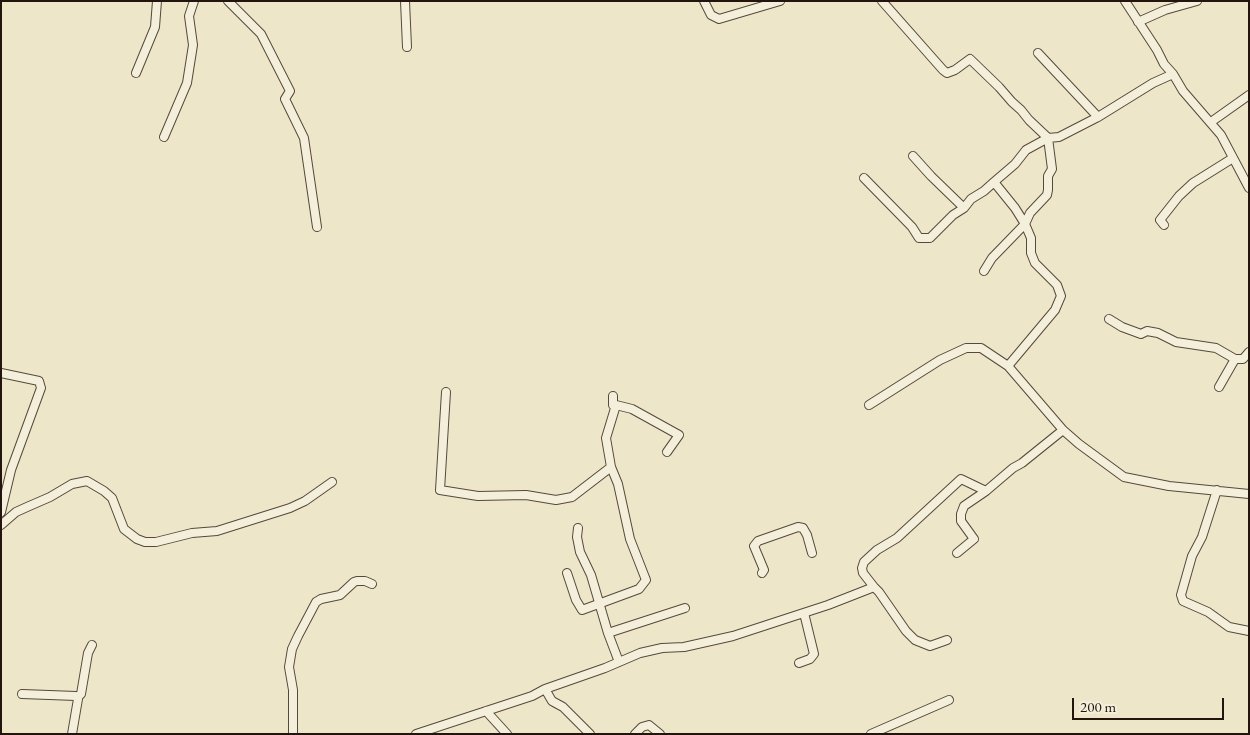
<!DOCTYPE html>
<style>
body{margin:0}
#map{position:relative;width:1250px;height:735px;overflow:hidden;background:#eee6c8;font-family:"EB Garamond",serif}
canvas{display:block}
.frame{position:absolute;inset:0;border:2px solid #24140e;pointer-events:none}
.scale{position:absolute;left:1072px;top:698px;width:152px;height:22px;box-sizing:border-box;border:2px solid #24140e;border-top:0;padding-left:6px;font-size:15px;line-height:18px;white-space:nowrap;color:#24140e;-webkit-text-stroke:4px #f4efdb;paint-order:stroke}
</style>
<div id="map">
<canvas width="1250" height="735"></canvas>
<div class="frame"></div>
<div class="scale">200 m</div>
</div>
<script>
const ctx = document.querySelector('canvas').getContext('2d');
ctx.lineJoin = 'round';
function shape(rows) {
  const path = new Path2D();
  for (const r of rows) {
    path.moveTo(r[0], r[1]);
    for (let i = 2; i < r.length; i += 2) path.lineTo(r[i], r[i + 1]);
  }
  return path;
}
function stroke(path, color, width, dash) {
  ctx.strokeStyle = color;
  ctx.lineWidth = width;
  ctx.lineCap = dash ? 'butt' : 'round';
  ctx.setLineDash(dash || []);
  ctx.stroke(path);
}
const minor = shape([
 [228,1,261,34,290,91,285,99,304,138,317,227],
 [405,1,407,47],
 [704,1,711,15,719,19,780,1],
 [882,1,943,70,947,73,955,70,970,59,999,87,1012,102,1021,110,1029,120,1048,138,1059,137,1098,117,1153,83,1173,74],
 [1125,1,1157,50,1164,64,1173,74,1183,91,1221,135,1249,188],
 [1138,22,1165,10,1197,1],
 [1038,53,1098,117],
 [136,73,155,27,157,1],
 [1211,122,1249,95],
 [164,137,187,83,193,45,189,16,194,1],
 [913,156,931,176,964,208],
 [864,178,912,227,919,238,930,238,953,215,964,208,971,199,984,191,994,182],
 [1164,225,1160,220,1179,196,1193,183,1233,158],
 [984,271,992,258,1025,224,1015,208,994,182,1015,164,1026,150,1048,138,1052,169,1048,176,1048,190,1047,195,1030,213,1025,224,1031,238,1031,253,1035,263,1057,285,1061,296,1055,310,1008,366,1063,430,1079,444,1124,477,1169,486,1249,494],
 [1109,319,1122,327,1141,334,1147,331,1158,333,1176,342,1216,348,1235,359],
 [1,373,39,381,41,388,11,470,1,512],
 [1219,387,1235,359,1243,359,1249,352],
 [446,392,440,490,478,496,526,495,556,500,572,497,611,467],
 [616,405,632,409,679,435,667,452],
 [869,405,940,360,966,348,981,348,1008,366],
 [1217,490,1202,537,1192,556,1181,595,1183,601,1208,612,1229,627,1249,631],
 [1,525,16,512,27,507,50,497,72,484,87,481,104,491,112,498,124,529,137,539,145,542,156,542,192,533,217,531,290,508,305,501,332,482],
 [578,528,577,537,580,552,591,575,608,633,619,662],
 [957,553,974,539,961,521,961,514,964,506,986,491],
 [567,573,576,600,582,610,639,589,646,580,630,539,618,484,611,467,606,438,616,405,613,405,613,396],
 [762,573,764,570,754,546,758,541,798,527,803,528,807,535,812,553],
 [874,587,879,592,906,631,915,640,930,646,947,640],
 [608,633,685,608],
 [799,663,810,659,814,654,804,613],
 [22,694,76,696,78,699,72,734],
 [78,697,81,694,88,653,92,645],
 [486,711,507,734],
 [293,734,293,690,289,667,292,649,298,636,316,602,321,599,340,595,354,582,357,581,365,581,372,584],
 [416,734,532,696,545,689],
 [590,734,563,707,552,701,545,689,605,668,640,653,662,648,684,647,733,636,828,605,874,587,863,573,862,568,864,562,877,550,897,538,961,479,986,491,1013,468,1022,463,1063,430],
 [635,734,642,727,649,725,660,734],
 [871,734,949,700]
]);
stroke(minor, '#56483c', 10);
stroke(minor, '#f4efdb', 8);
</script>
